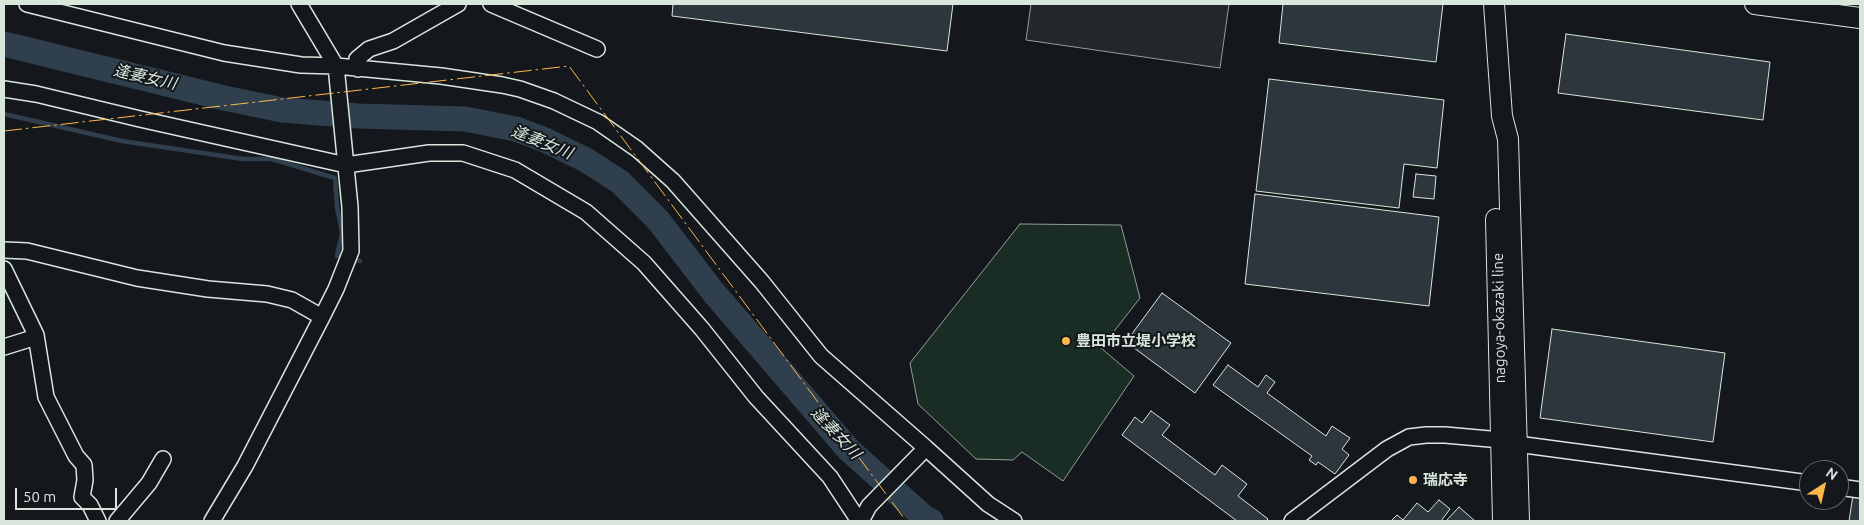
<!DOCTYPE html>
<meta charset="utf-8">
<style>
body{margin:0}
#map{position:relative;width:1864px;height:525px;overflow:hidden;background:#14181c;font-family:Ubuntu,sans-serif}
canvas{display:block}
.frame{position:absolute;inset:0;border:5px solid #d8e6dc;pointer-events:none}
.north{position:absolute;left:1799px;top:460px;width:50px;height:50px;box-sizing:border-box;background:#14181c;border:1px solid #626a69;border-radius:50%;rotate:35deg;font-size:14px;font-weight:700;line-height:20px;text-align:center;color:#d8e6dc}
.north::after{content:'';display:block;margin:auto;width:18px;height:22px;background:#ffb74d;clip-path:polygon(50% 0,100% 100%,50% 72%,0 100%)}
.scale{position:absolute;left:15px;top:488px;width:102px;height:22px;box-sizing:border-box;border:2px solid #d8e6dc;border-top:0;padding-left:6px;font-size:15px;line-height:18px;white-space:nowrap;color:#d8e6dc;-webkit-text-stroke:4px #14181c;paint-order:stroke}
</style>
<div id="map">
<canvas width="1864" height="525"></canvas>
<div class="frame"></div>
<div class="north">N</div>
<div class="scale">50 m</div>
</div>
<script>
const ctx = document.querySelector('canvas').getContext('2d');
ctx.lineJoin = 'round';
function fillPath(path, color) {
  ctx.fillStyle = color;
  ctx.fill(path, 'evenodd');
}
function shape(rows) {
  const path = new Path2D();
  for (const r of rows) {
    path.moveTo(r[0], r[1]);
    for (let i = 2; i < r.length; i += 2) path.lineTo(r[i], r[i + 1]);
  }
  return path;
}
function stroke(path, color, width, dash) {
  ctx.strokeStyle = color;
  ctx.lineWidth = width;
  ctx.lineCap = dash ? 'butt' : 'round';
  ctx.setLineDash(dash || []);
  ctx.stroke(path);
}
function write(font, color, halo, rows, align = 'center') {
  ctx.font = font + ' Ubuntu,"Noto Sans JP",sans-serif';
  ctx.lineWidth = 4;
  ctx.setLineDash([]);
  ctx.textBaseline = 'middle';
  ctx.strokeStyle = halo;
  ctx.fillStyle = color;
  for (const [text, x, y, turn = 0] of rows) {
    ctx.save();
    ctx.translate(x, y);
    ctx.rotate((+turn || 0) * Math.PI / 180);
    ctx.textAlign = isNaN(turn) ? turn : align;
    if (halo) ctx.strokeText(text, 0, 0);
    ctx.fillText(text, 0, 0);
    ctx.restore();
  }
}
const green = shape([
 [1020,224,1121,225,1140,298,1101,348,1134,376,1063,481,1022,452,1013,460,976,459,918,404,910,363,1020,224]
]);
fillPath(green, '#1a2d24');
stroke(green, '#939e99', 1);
const parking = shape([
 [1031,4,1229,4,1220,68,1026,40,1031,4]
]);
fillPath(parking, '#24282b');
stroke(parking, '#939e99', 1);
stroke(shape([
 [4,114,122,141,243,159,272,159,335,178,337,207,342,233,337,256,360,261]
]), '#2f3f4d', 4.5);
stroke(shape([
 [4,44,224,98,282,110,358,116,465,119,516,129,545,140,586,160,620,182,658,220,714,293,849,450,925,518,931,521]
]), '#2f3f4d', 25);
const building = shape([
 [673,4,953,4,947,51,672,16,673,4],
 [1283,4,1443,4,1436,62,1279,43,1283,4],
 [1566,34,1770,62,1763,120,1558,93,1566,34],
 [1269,79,1444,100,1437,168,1404,164,1399,208,1256,191,1269,79],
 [1416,174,1436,176,1434,199,1413,197,1416,174],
 [1255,194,1439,217,1429,306,1245,284,1255,194],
 [1162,293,1231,343,1195,393,1126,342,1162,293],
 [1552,329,1725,353,1713,442,1540,418,1552,329],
 [1228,365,1258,387,1266,375,1275,382,1267,393,1326,436,1332,426,1350,438,1342,449,1349,455,1335,474,1318,462,1316,465,1309,460,1312,456,1213,385,1228,365],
 [1151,411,1170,425,1162,435,1215,475,1222,465,1247,484,1238,496,1268,519,1266,521,1237,521,1122,435,1135,417,1142,423,1151,411],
 [1853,495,1860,496,1860,521,1849,521,1853,495],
 [1439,500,1450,509,1441,521,1391,521,1397,515,1403,520,1417,503,1428,512,1439,500],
 [1459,507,1475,521,1446,521,1459,507]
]);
fillPath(building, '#2c363c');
stroke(building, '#d8e6dc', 1);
const minor = shape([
 [27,4,224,53,301,65,336,66,441,76,502,85,520,89,554,101,598,122,637,149,673,181,762,282,821,356,926,448],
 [491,4,597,49],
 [358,69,357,59,369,49,393,41,458,4],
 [4,89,36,94,140,119,346,165,429,153,463,153,515,170,586,212,644,263,702,329,756,397,830,477,859,521],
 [4,250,27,251,137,278,208,289,267,294,292,300,322,317],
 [4,269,36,335,46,397,76,456,84,465,85,480,82,497,90,505,98,521],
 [4,347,36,337],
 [1839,487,1860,490],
 [117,521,149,483,163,459],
 [212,521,245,466,322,317,336,289,351,251,350,207,336,66,299,4],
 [861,521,869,506,926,448,988,504,1014,521],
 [1292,521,1387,449,1409,437,1426,435,1445,435,1501,440,1517,444,1809,483]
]);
const major = shape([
 [1494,4,1502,116,1508,139,1519,521],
 [1755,4,1860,18],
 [1496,219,1503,521]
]);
stroke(minor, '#d8e6dc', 18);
stroke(major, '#d8e6dc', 22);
stroke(minor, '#14181c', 15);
stroke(major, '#14181c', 20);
stroke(shape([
 [4,131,569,66,906,521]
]), '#ffb74d', 1, [18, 4, 2.5, 4]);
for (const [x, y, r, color] of [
 [1066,341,5,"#ffb74d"],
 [1413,480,5,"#ffb74d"]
]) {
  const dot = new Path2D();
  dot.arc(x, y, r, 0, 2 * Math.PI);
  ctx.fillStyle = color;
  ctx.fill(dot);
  stroke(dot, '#14181c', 2);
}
write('15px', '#d8e6dc', '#14181c', [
 ["nagoya-okazaki line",1499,318,-91]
]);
write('bold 15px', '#d8e6dc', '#14181c', [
 ["豊田市立堤小学校",1076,341],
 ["瑞応寺",1423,480]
], 'left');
write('italic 16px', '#d8e6dc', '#14181c', [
 ["逢妻女川",145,77,13],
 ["逢妻女川",542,142,22],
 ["逢妻女川",836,433,47]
]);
</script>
